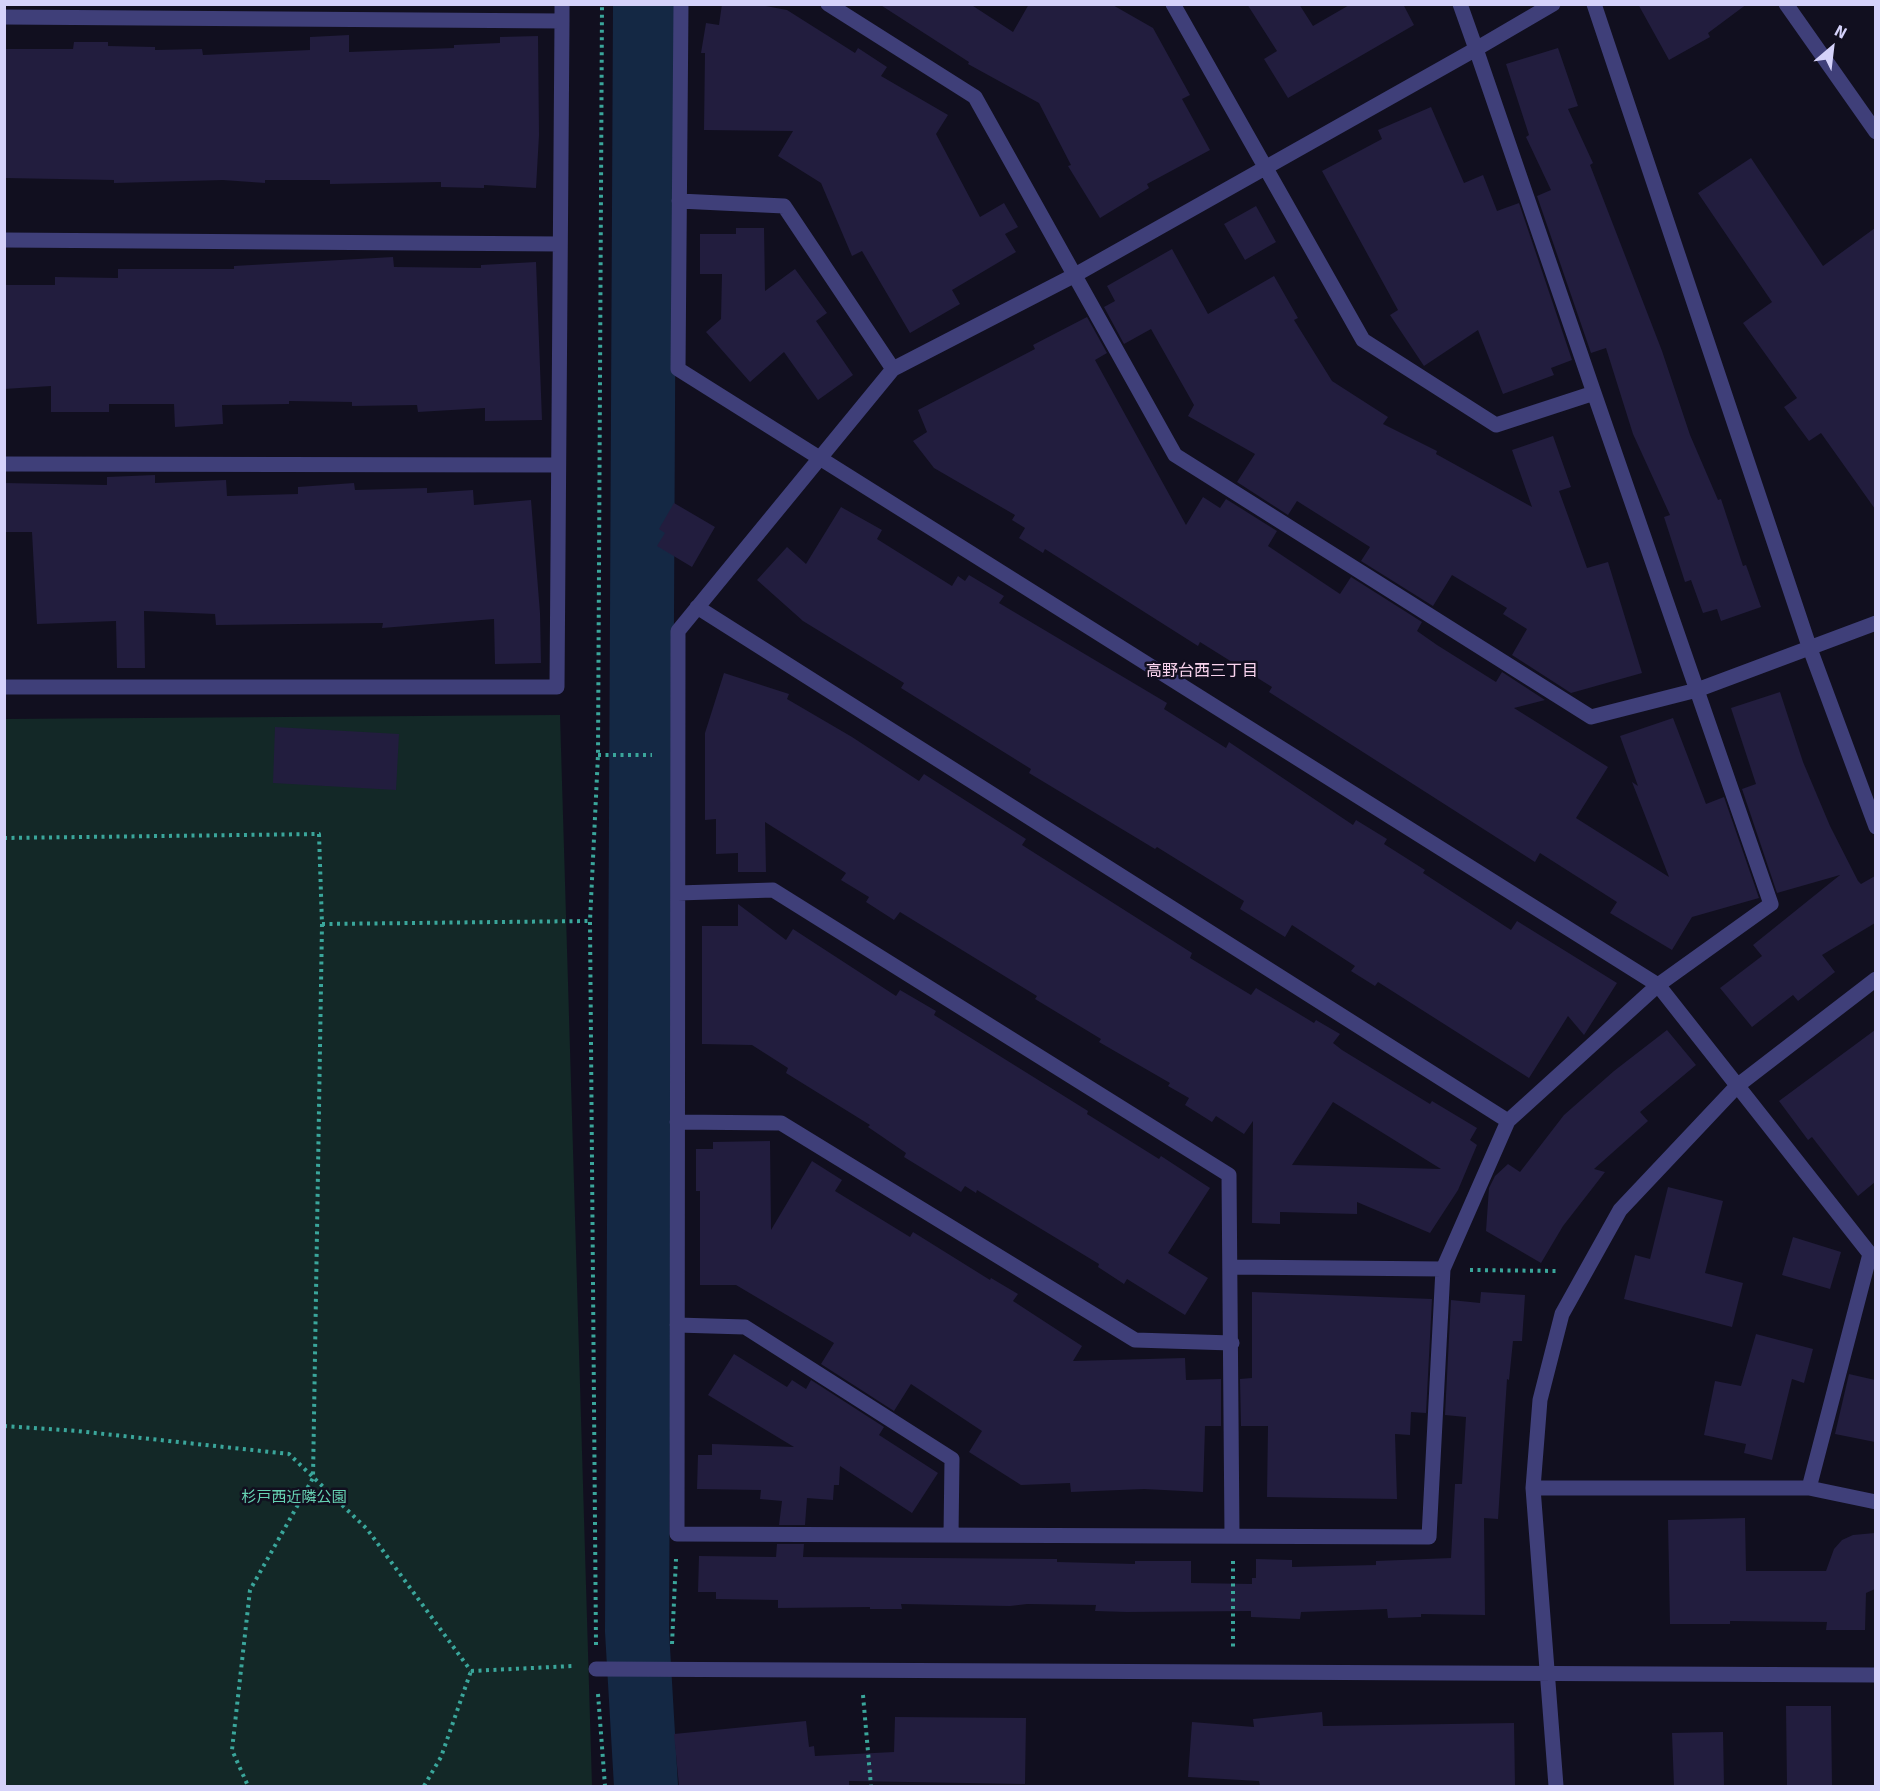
<!DOCTYPE html>
<meta charset="utf-8">
<style>
body{margin:0}
#map{position:relative;width:1880px;height:1791px;overflow:hidden;background:#110f1f;font-family:Signika,sans-serif}
canvas{display:block}
.frame{position:absolute;inset:0;border:6px solid #d5d2fa;pointer-events:none}
.north{position:absolute;left:1802px;top:18px;width:60px;height:60px;-webkit-text-stroke:4px #110f1f;paint-order:stroke;rotate:28deg;font-size:16px;font-weight:700;line-height:24px;text-align:center;color:#d5d2fa}
.north::after{content:'';display:block;margin:auto;width:21px;height:27px;background:#d5d2fa;clip-path:polygon(50% 0,100% 100%,50% 72%,0 100%)}
</style>
<div id="map">
<canvas width="1880" height="1791"></canvas>
<div class="frame"></div>
<div class="north">N</div>
</div>
<script>
const ctx = document.querySelector('canvas').getContext('2d');
ctx.lineJoin = 'round';
function fillPath(path, color) {
  ctx.fillStyle = color;
  ctx.fill(path, 'evenodd');
}
function shape(rows) {
  const path = new Path2D();
  for (const r of rows) {
    path.moveTo(r[0], r[1]);
    for (let i = 2; i < r.length; i += 2) path.lineTo(r[i], r[i + 1]);
  }
  return path;
}
function stroke(path, color, width, dash) {
  ctx.strokeStyle = color;
  ctx.lineWidth = width;
  ctx.lineCap = dash ? 'butt' : 'round';
  ctx.setLineDash(dash || []);
  ctx.stroke(path);
}
function write(font, color, halo, rows, align = 'center') {
  ctx.font = font + ' Signika,"Noto Sans JP",sans-serif';
  ctx.lineWidth = 5;
  ctx.setLineDash([]);
  ctx.textBaseline = 'middle';
  ctx.strokeStyle = halo;
  ctx.fillStyle = color;
  for (const [text, x, y, turn = 0] of rows) {
    ctx.save();
    ctx.translate(x, y);
    ctx.rotate((+turn || 0) * Math.PI / 180);
    ctx.textAlign = isNaN(turn) ? turn : align;
    if (halo) ctx.strokeText(text, 0, 0);
    ctx.fillText(text, 0, 0);
    ctx.restore();
  }
}
fillPath(shape([
 [560,715,592,1786,5,1786,5,719]
]), '#132827');
stroke(shape([
 [645,4,637,1631,646,1786]
]), '#142844', 64);
fillPath(shape([
 [722,4,755,4,787,10,855,53,858,48,887,67,881,76,948,115,936,134,980,217,1004,203,1018,227,1005,234,1016,252,952,290,960,304,910,333,862,251,852,256,821,183,778,156,793,131,704,130,705,53,701,53,706,23,719,25],
 [879,4,970,4,1013,32,1029,4,1111,4,1153,28,1190,95,1182,99,1210,150,1147,184,1149,188,1100,218,1068,166,1071,165,1039,103,968,64,969,62],
 [1247,4,1299,4,1313,26,1351,4,1403,4,1414,25,1288,98,1264,59,1277,51],
 [1638,4,1747,4,1708,33,1710,37,1669,60],
 [349,35,349,52,454,48,454,45,500,43,500,37,538,36,539,135,536,188,484,185,484,188,441,187,441,182,330,184,330,180,265,180,265,183,223,180,114,183,114,180,5,178,4,49,73,49,74,42,108,42,108,46,155,47,155,50,202,49,203,55,310,50,310,37],
 [1558,48,1578,106,1568,109,1593,163,1590,165,1662,351,1690,435,1718,500,1721,499,1743,566,1746,565,1761,607,1721,621,1717,609,1703,613,1691,580,1685,582,1664,517,1670,515,1633,434,1606,348,1591,353,1537,196,1551,190,1526,137,1529,135,1506,64],
 [1431,107,1464,183,1483,175,1497,211,1519,203,1572,360,1551,368,1554,375,1503,394,1478,330,1424,366,1390,315,1398,310,1322,171,1382,139,1378,130],
 [1751,158,1823,266,1875,228,1875,509,1821,433,1809,441,1784,407,1797,398,1743,323,1772,302,1698,193],
 [1256,206,1276,242,1245,260,1224,224],
 [736,228,764,228,765,291,795,269,827,313,816,321,853,375,818,400,784,352,750,382,706,332,721,319,722,274,700,274,700,234,736,234],
 [1172,249,1208,314,1274,276,1298,318,1294,320,1332,381,1388,417,1383,424,1437,451,1436,454,1532,507,1512,450,1553,436,1571,487,1559,491,1587,568,1608,562,1642,673,1571,693,1512,655,1527,629,1503,614,1507,608,1452,575,1433,606,1361,561,1370,547,1297,501,1288,515,1237,482,1255,454,1188,416,1194,405,1151,329,1124,344,1104,307,1115,301,1107,286],
 [393,257,394,267,481,268,481,265,536,262,542,420,485,421,485,408,418,412,417,405,352,406,352,402,289,401,289,404,222,405,223,424,175,427,174,404,109,404,109,412,51,412,51,386,4,389,4,285,55,285,55,277,118,278,118,269,234,269,234,266],
 [1087,317,1107,353,1095,360,1186,525,1203,497,1220,508,1226,499,1277,531,1268,546,1340,594,1351,577,1422,622,1417,631,1437,645,1496,682,1502,672,1545,700,1514,708,1608,767,1576,818,1669,877,1632,782,1638,786,1620,736,1673,718,1706,804,1724,797,1759,898,1692,917,1672,950,1610,913,1617,902,1540,853,1535,862,1269,692,1272,687,1200,642,1198,646,1045,549,1043,553,1019,538,1025,528,1012,520,1015,515,934,468,913,441,927,432,918,410,1035,349,1033,345],
 [155,475,155,483,226,480,227,496,298,494,298,487,354,483,355,490,427,488,427,493,473,490,474,505,531,500,540,613,541,663,495,664,494,619,382,628,383,623,216,625,215,614,144,611,145,668,117,668,116,621,37,624,32,532,4,532,4,483,107,485,107,477],
 [674,503,715,527,692,567,657,546,665,533,659,529],
 [841,507,882,530,877,539,952,586,958,576,965,581,969,575,1004,596,999,603,1167,703,1164,709,1226,748,1229,742,1353,825,1356,820,1387,839,1384,844,1425,870,1423,873,1511,930,1517,921,1617,983,1584,1035,1568,1016,1529,1078,1378,982,1375,986,1351,971,1355,966,1292,925,1285,937,1240,909,1244,901,1157,847,1155,849,1029,773,1031,769,901,688,904,683,803,621,757,580,787,547,806,564],
 [724,673,789,694,787,699,852,737,919,781,924,774,1026,839,1022,845,1192,953,1190,958,1251,995,1256,988,1314,1023,1316,1020,1340,1034,1333,1043,1342,1050,1430,1104,1432,1101,1477,1128,1470,1140,1477,1145,1458,1190,1430,1233,1357,1202,1357,1214,1280,1212,1280,1224,1252,1223,1253,1121,1244,1134,1216,1116,1212,1122,1185,1105,1189,1098,1168,1086,1170,1083,1099,1042,1101,1039,1035,999,1037,996,900,912,894,920,866,902,869,897,841,880,846,873,765,822,766,872,738,872,738,853,716,854,716,819,705,820,705,733],
 [1333,1102,1441,1169,1292,1165],
 [1780,692,1803,762,1830,826,1858,881,1861,884,1875,876,1875,923,1822,955,1835,972,1798,1001,1793,995,1752,1027,1720,988,1762,956,1753,945,1840,875,1777,893,1742,789,1756,784,1731,708],
 [275,727,399,734,396,790,273,783],
 [738,904,786,940,793,929,896,996,900,990,936,1011,934,1015,1088,1111,1087,1114,1159,1159,1161,1156,1210,1188,1168,1253,1208,1278,1185,1315,1127,1279,1124,1284,1098,1267,1099,1264,977,1190,976,1193,965,1186,961,1192,904,1157,906,1153,868,1127,870,1125,786,1073,788,1068,752,1045,702,1044,702,926,738,926],
 [1667,1030,1696,1065,1640,1112,1648,1121,1594,1169,1605,1172,1563,1226,1541,1263,1486,1231,1489,1188,1495,1176,1508,1164,1520,1172,1564,1115,1614,1071],
 [1875,1030,1875,1182,1858,1196,1812,1137,1808,1140,1779,1101],
 [770,1141,771,1230,812,1161,842,1180,835,1191,910,1237,913,1232,990,1280,991,1278,1018,1294,1013,1301,1082,1346,1073,1361,1185,1358,1186,1380,1221,1379,1221,1426,1205,1426,1203,1492,1144,1489,1071,1492,1070,1483,1021,1485,969,1452,982,1431,911,1384,894,1411,821,1364,834,1343,736,1285,700,1285,700,1191,696,1191,696,1149,713,1149,713,1142],
 [1668,1187,1723,1201,1705,1273,1743,1283,1732,1327,1624,1299,1635,1255,1650,1259],
 [1793,1237,1841,1252,1830,1289,1782,1275],
 [1252,1292,1432,1299,1426,1413,1411,1412,1410,1435,1395,1434,1397,1499,1267,1497,1268,1426,1241,1426,1240,1379,1252,1378],
 [1481,1292,1525,1295,1522,1341,1513,1341,1509,1380,1507,1379,1498,1519,1484,1518,1485,1615,1421,1614,1421,1617,1388,1618,1387,1609,1301,1612,1300,1619,1251,1617,1251,1611,1127,1612,1095,1611,1096,1605,1027,1604,1010,1606,901,1604,902,1609,870,1609,870,1607,778,1608,778,1600,716,1599,716,1592,698,1592,699,1556,776,1557,777,1544,804,1544,803,1557,1057,1559,1057,1562,1135,1564,1135,1561,1191,1561,1191,1583,1252,1584,1252,1578,1256,1578,1256,1559,1292,1560,1292,1567,1376,1565,1376,1561,1451,1558,1455,1484,1462,1484,1466,1417,1445,1415,1451,1300,1480,1303],
 [1756,1334,1813,1349,1804,1383,1792,1379,1772,1460,1744,1453,1746,1444,1704,1435,1715,1381,1741,1386],
 [734,1354,787,1387,792,1380,806,1389,811,1380,884,1427,879,1435,938,1473,912,1513,840,1466,839,1485,834,1485,833,1500,807,1498,805,1525,779,1525,782,1501,760,1499,761,1490,697,1489,698,1455,712,1455,712,1444,794,1447,708,1395],
 [1849,1374,1875,1380,1875,1442,1835,1434],
 [1745,1518,1746,1571,1826,1571,1834,1549,1842,1540,1853,1535,1875,1533,1875,1589,1866,1593,1865,1630,1826,1630,1827,1622,1730,1621,1730,1624,1670,1624,1668,1520],
 [1786,1706,1831,1706,1832,1786,1787,1786],
 [1322,1712,1323,1726,1514,1723,1515,1786,1260,1786,1259,1781,1188,1777,1192,1722,1254,1727,1253,1719],
 [895,1717,1026,1718,1025,1784,849,1781,849,1786,679,1786,674,1734,806,1721,809,1747,814,1746,815,1756,894,1752],
 [1723,1732,1724,1786,1674,1786,1672,1733]
]), '#221d3e');
stroke(shape([
 [598,755,652,755],
 [4,838,319,834,322,924,313,1478,250,1590,232,1750,248,1786],
 [322,924,590,921],
 [1470,1270,1556,1271],
 [4,1426,77,1431,289,1454,367,1529,471,1671],
 [1233,1561,1233,1647],
 [672,1644,676,1559],
 [596,1645,590,921,598,755,602,4],
 [471,1671,572,1666],
 [598,1694,605,1786],
 [863,1695,871,1786],
 [424,1786,441,1757,471,1671]
]), '#3aa69b', 4, [3, 4.5]);
stroke(shape([
 [681,4,678,369,1658,985,1870,1254,1809,1488],
 [828,4,975,97,1175,455,1591,717,1697,690,1876,623],
 [1173,4,1363,340,1496,425,1594,393],
 [1460,4,1476,49,1594,393,1771,904,1658,985,1508,1121,1443,1269,1429,1537,677,1534,678,631,893,369,1075,275,1476,49,1553,4],
 [1594,4,1809,646,1876,827],
 [1786,4,1876,132],
 [4,17,562,21,562,4],
 [679,201,784,206,893,369],
 [4,240,560,244],
 [4,464,558,465],
 [697,607,1508,1121],
 [4,687,557,687,562,21],
 [678,893,773,890,1229,1175,1232,1536],
 [677,1122,781,1123,1135,1340,1232,1343],
 [1231,1267,1443,1269],
 [677,1325,745,1327,952,1459,951,1535],
 [1533,1488,1809,1488,1876,1502],
 [596,1669,1876,1675],
 [1556,1786,1533,1488,1540,1400,1562,1314,1620,1210,1737,1086,1876,979]
]), '#3f3f79', 15);
write('15px', '#66d2b3', '#110f1f', [
 ["杉戸西近隣公園",294,1498]
]);
write('16px', '#fad4ee', '#110f1f', [
 ["高野台西三丁目",1202,672]
]);
</script>
